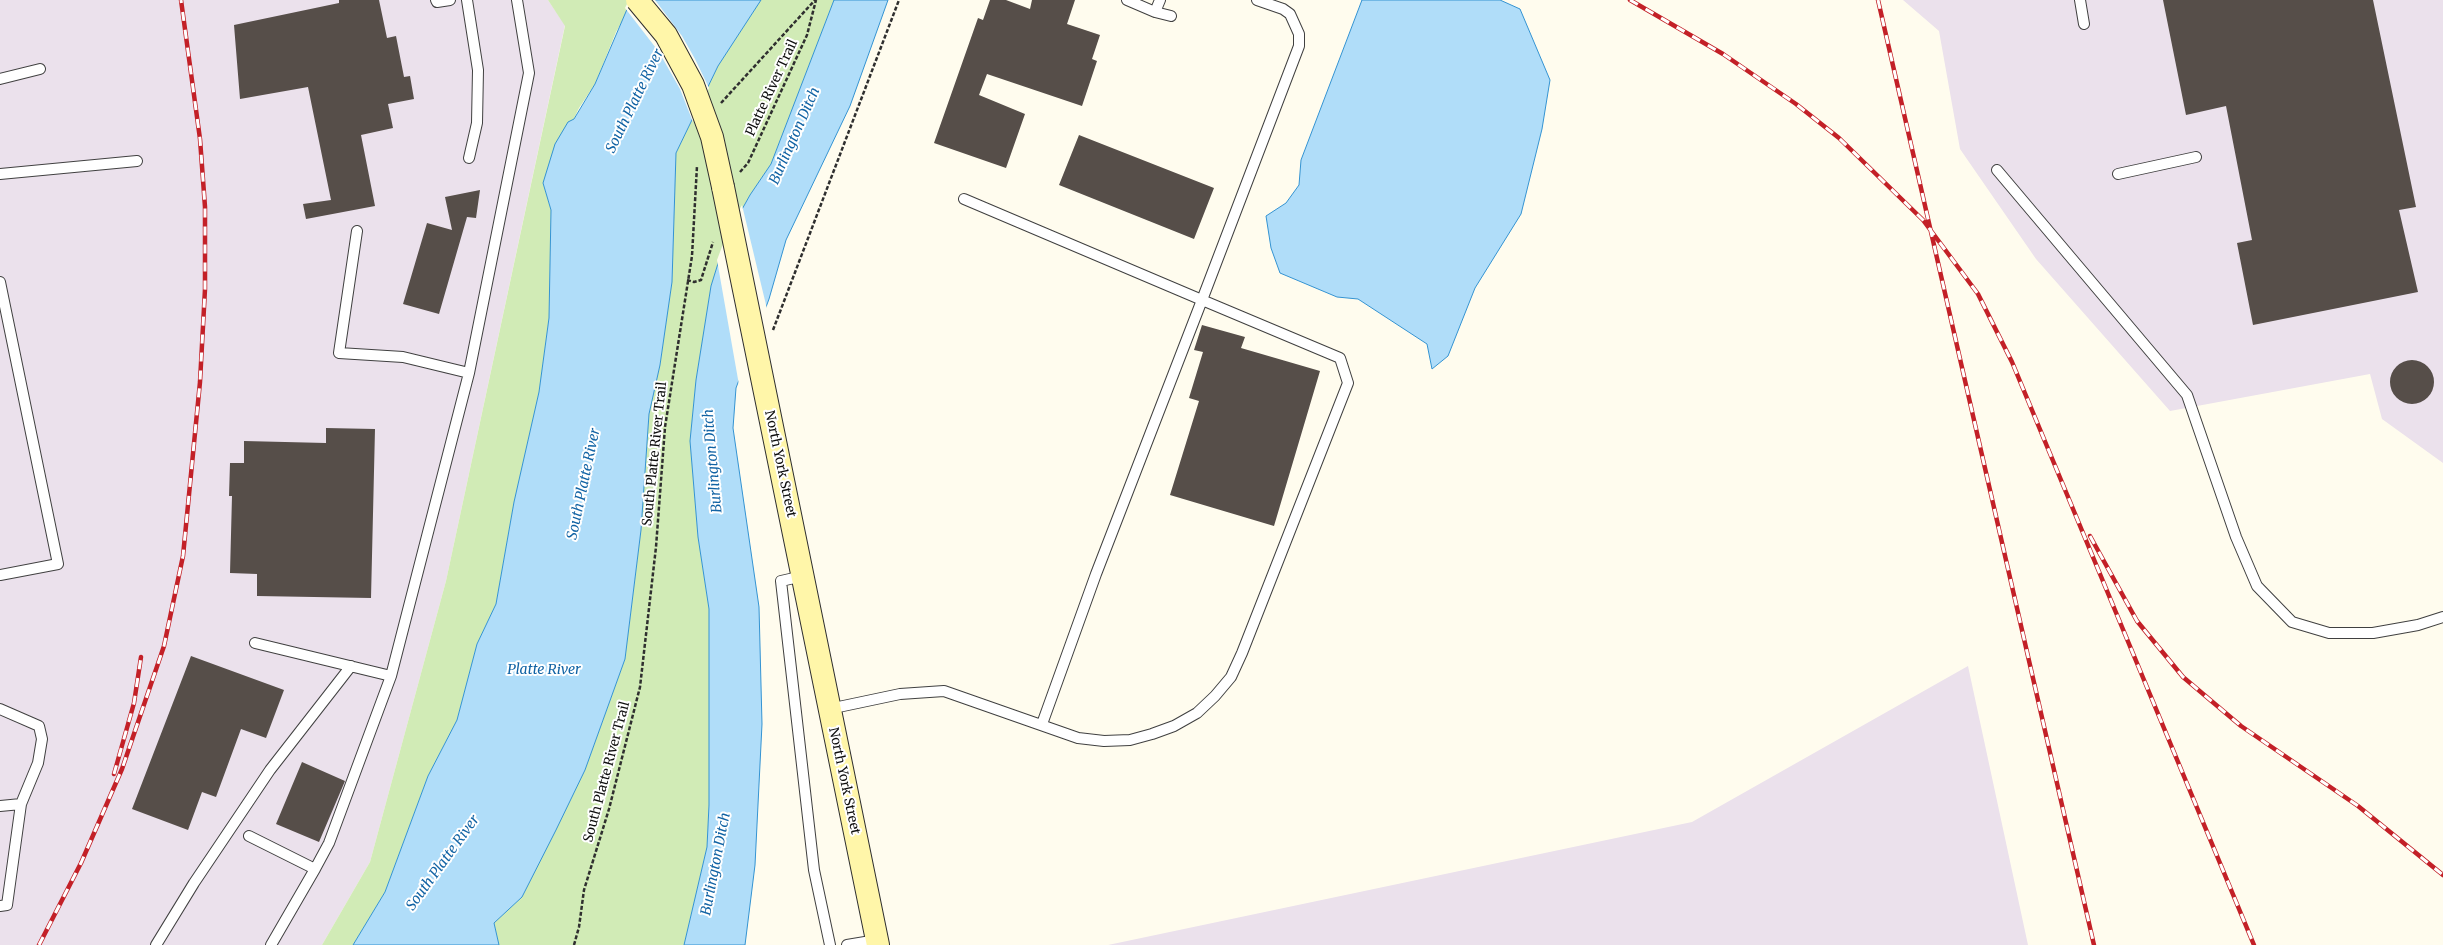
<!DOCTYPE html>
<style>
body{margin:0}
canvas{display:block;background:#fffcee}
</style>
<canvas width="2443" height="945"></canvas>
<script>
const ctx = document.querySelector('canvas').getContext('2d');
ctx.lineJoin = 'round';
function fillPath(path, color) {
  ctx.fillStyle = color;
  ctx.fill(path, 'evenodd');
}
function shape(rows) {
  const path = new Path2D();
  for (const r of rows) {
    if (r.length === 3) {
      path.moveTo(r[0] + r[2], r[1]);
      path.arc(r[0], r[1], r[2], 0, 2 * Math.PI);
      continue;
    }
    path.moveTo(r[0], r[1]);
    for (let i = 2; i < r.length; i += 2) path.lineTo(r[i], r[i + 1]);
  }
  return path;
}
function stroke(path, color, width, dash) {
  ctx.strokeStyle = color;
  ctx.lineWidth = width;
  ctx.lineCap = dash ? 'butt' : 'round';
  ctx.setLineDash(dash || []);
  ctx.stroke(path);
}
function write(font, color, halo, rows, align = 'center') {
  ctx.font = font + ' Merriweather,serif';
  ctx.lineWidth = 4;
  ctx.setLineDash([]);
  ctx.textBaseline = 'middle';
  ctx.strokeStyle = halo;
  ctx.fillStyle = color;
  for (const [text, x, y, turn = 0] of rows) {
    ctx.save();
    ctx.translate(x, y);
    ctx.rotate((+turn || 0) * Math.PI / 180);
    ctx.textAlign = isNaN(turn) ? turn : align;
    if (halo) ctx.strokeText(text, 0, 0);
    ctx.fillText(text, 0, 0);
    ctx.restore();
  }
}
fillPath(shape([
 [0,0,548,0,565,25,446,581,370,862,322,945,0,945],
 [1903,0,2443,0,2443,463,2382,419,2370,374,2170,411,2036,259,1960,149,1939,31],
 [1968,666,2028,945,1108,945,1692,822]
]), '#ebe1ec');
fillPath(shape([
 [548,0,634,0,616,32,595,84,579,108,543,183,551,210,549,318,539,392,514,502,496,604,477,644,457,720,428,776,385,892,353,945,322,945,370,862,446,581,565,26],
 [761,0,834,0,771,164,750,195,731,229,711,286,696,380,690,441,698,537,709,609,709,805,707,847,684,945,499,945,494,923,522,897,585,770,625,659,641,530,649,414,660,365,672,282,676,153,718,66]
]), '#d1ebb6');
const water = shape([
 [631,0,761,0,718,66,676,153,672,282,660,365,649,414,641,530,625,659,585,770,556,830,522,897,494,923,499,945,353,945,385,892,428,776,457,720,477,644,496,604,514,502,539,392,549,318,551,210,543,183,555,144,568,122,574,119,595,84,631,0],
 [834,0,888,0,850,106,786,240,769,299,736,388,733,428,759,607,762,724,755,865,745,945,684,945,707,847,709,805,709,609,698,537,690,441,696,380,711,286,720,257,731,229,750,195,771,164,834,0],
 [1362,0,1500,0,1520,9,1550,80,1542,129,1521,214,1475,288,1448,356,1432,369,1427,344,1358,299,1337,297,1280,273,1271,248,1266,216,1286,203,1299,185,1301,160,1362,0]
]);
fillPath(water, '#b0ddf9');
stroke(water, '#3493d2', 1);
fillPath(shape([
 [629,0,655,0,682,36,695,59,709,88,693,122,680,89,659,52,625,8],
 [742,205,767,309,739,385,717,260,729,228]
]), '#fffcee');
fillPath(shape([
 [339,0,379,0,387,38,396,36,404,77,410,76,414,99,388,104,393,128,361,135,375,206,306,219,303,204,331,200,308,87,240,99,234,25,339,3],
 [990,0,1006,0,1030,9,1032,0,1075,0,1067,24,1100,35,1092,59,1097,61,1082,106,987,74,979,95,1025,114,1006,168,934,143,978,18,983,20],
 [2163,0,2373,0,2416,207,2399,210,2418,292,2253,325,2237,243,2252,240,2226,106,2186,115],
 [1079,135,1214,188,1194,239,1059,185],
 [480,190,476,218,467,217,439,314,403,304,427,223,452,230,445,197],
 [1202,325,1245,337,1241,348,1320,371,1274,526,1170,495,1199,401,1189,398,1203,352,1194,350],
 [2412,382,22],
 [326,428,375,429,371,598,257,596,257,574,230,573,232,496,229,496,230,463,244,463,244,441,326,443],
 [191,656,284,690,266,738,241,729,216,797,202,792,188,830,132,809],
 [302,762,345,781,319,842,276,824]
]), '#564e49');
const service = shape([
 [436,0,437,2,450,0],
 [467,0,478,70,477,123,469,158],
 [1127,0,1155,12,1160,0],
 [2080,0,2084,24],
 [1155,12,1171,16],
 [0,79,40,69],
 [1997,170,2187,395,2236,537,2257,586,2292,622,2329,633,2373,633,2418,625,2443,617],
 [0,174,137,161],
 [2118,174,2196,157],
 [964,199,1202,300,1299,46,1299,34,1290,14,1283,9,1257,0],
 [357,231,339,353,403,357,469,373,529,73,517,0],
 [0,282,58,564,0,575],
 [803,576,781,581,814,870,830,945],
 [255,643,391,676],
 [0,709,39,726,42,739,38,763,21,804,0,806],
 [829,709,900,694,944,691,1078,738,1104,741,1130,740,1152,734,1174,726,1197,713,1215,696,1231,677,1242,653,1348,383,1340,358,1202,300,1096,574,1042,724],
 [249,836,315,869,271,945],
 [315,869,329,843,391,676,469,373],
 [0,906,7,905,21,804],
 [156,945,194,883,270,770,351,666],
 [847,945,877,940]
]);
const secondary = shape([
 [723,187,878,945]
]);
stroke(service, '#404040', 12);
stroke(secondary, '#2f2f2f', 24);
stroke(shape([
 [721,103,815,0],
 [740,172,748,163,807,35,816,0],
 [687,280,694,282,701,280,713,242],
 [773,330,899,0],
 [574,945,579,927,584,890,609,809,640,687,656,547,665,427,692,256,697,166]
]), '#2f2f2f', 2.5, [4, 2]);
stroke(service, '#fff', 10);
stroke(secondary, '#fff6a9', 22);
const rail = shape([
 [1630,0,1723,54,1796,104,1839,138,1923,220,1978,294,2012,362,2254,945],
 [1878,0,2094,945],
 [2090,536,2137,621,2183,677,2241,726,2358,806,2443,875],
 [114,774,134,703,141,657],
 [39,945,81,863,122,769,164,646,183,556,200,382,205,289,205,207,200,139,181,0]
]);
stroke(rail, '#c32027', 4.5);
stroke(rail, '#fff', 3, [9]);
const secondaryBridge = shape([
 [637,0,666,35,693,85,712,137,723,187]
]);
stroke(secondaryBridge, '#2f2f2f', 24, []);
stroke(secondaryBridge, '#fff6a9', 22);
write('13px', '#0d0d0d', '#fff', [
 ["Platte River Trail",772,88,-65],
 ["South Platte River Trail",655,454,-84],
 ["North York Street",780,464,78],
 ["South Platte River Trail",607,772,-75],
 ["North York Street",844,781,78]
]);
write('italic 14px', '#1163a4', '#fff', [
 ["South Platte River",635,101,-64],
 ["Burlington Ditch",795,136,-66],
 ["Burlington Ditch",713,461,-95],
 ["South Platte River",584,484,-78],
 ["Platte River",544,670],
 ["South Platte River",443,863,-54],
 ["Burlington Ditch",716,864,-79]
]);
</script>
